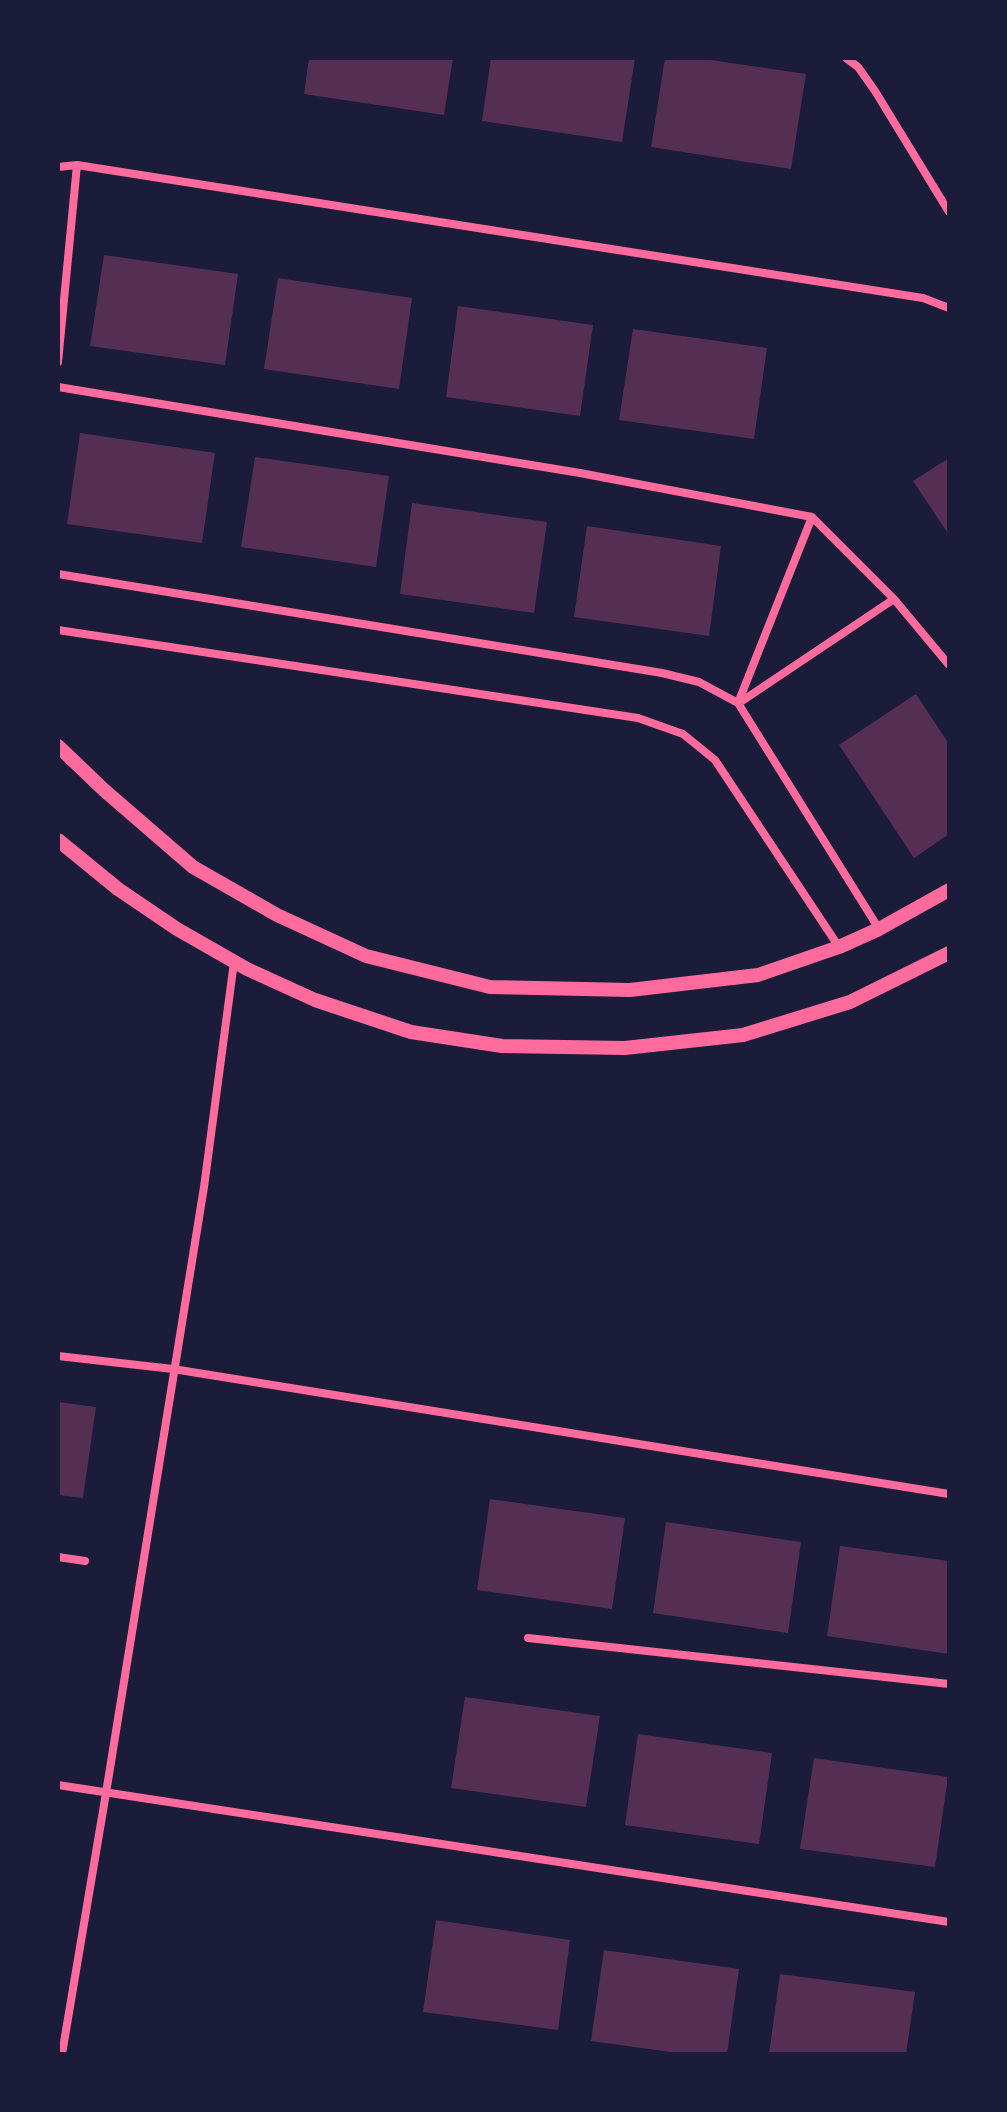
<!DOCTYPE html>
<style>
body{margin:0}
#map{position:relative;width:1007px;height:2112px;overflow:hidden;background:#1b1b3a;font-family:"Alegreya Sans",sans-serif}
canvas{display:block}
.frame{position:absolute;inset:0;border:60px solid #1b1b3a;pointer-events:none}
</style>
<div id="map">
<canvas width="1007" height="2112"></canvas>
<div class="frame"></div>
</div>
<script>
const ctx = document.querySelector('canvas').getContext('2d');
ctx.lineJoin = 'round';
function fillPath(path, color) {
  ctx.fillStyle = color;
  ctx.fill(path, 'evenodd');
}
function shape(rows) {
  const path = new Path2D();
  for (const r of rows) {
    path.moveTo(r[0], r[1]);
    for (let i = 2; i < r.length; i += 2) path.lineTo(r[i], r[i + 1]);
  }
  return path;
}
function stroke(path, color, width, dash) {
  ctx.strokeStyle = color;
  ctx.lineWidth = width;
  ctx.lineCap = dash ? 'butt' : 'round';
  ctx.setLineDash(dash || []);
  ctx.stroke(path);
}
fillPath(shape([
 [309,58,453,58,444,115,304,94],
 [491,58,635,58,622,142,482,121],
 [665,58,697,58,806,74,791,169,651,147],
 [104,255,238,274,225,365,90,346],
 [278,278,412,298,399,389,264,369],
 [458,306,593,325,580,416,446,397],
 [633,329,767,348,754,439,619,420],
 [80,433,215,453,202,543,67,524],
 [255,457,389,476,376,567,241,547],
 [949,458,949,535,913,481],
 [412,503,547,522,534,613,400,594],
 [587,526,721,546,709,636,574,617],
 [916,694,949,744,949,834,914,858,839,745],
 [58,1402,96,1407,83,1498,58,1495],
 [490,1499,625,1518,612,1609,477,1590],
 [666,1522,801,1542,788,1633,653,1613],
 [840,1546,949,1561,949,1654,827,1636],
 [465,1697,600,1716,586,1807,451,1788],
 [638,1734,772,1753,759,1844,625,1825],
 [814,1758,948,1777,935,1867,800,1849],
 [436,1920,570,1940,558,2030,423,2012],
 [604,1950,739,1969,727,2054,685,2054,591,2041],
 [780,1974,915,1992,906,2054,769,2054]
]), '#542f53');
stroke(shape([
 [846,58,858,67,875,91,949,212],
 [58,167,77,165,923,298,949,308],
 [58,362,77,165],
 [58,387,580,473,812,517,894,599,949,665],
 [58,574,662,673,699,682,738,703,879,929],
 [58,630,638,718,683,734,715,760,839,947],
 [738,703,812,517],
 [739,703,894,599],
 [58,1356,173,1369,949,1494],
 [58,1557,85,1561],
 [528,1638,949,1684],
 [58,1785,949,1922],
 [62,2054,106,1793,204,1187,234,962]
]), '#ff6b9d', 8);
stroke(shape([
 [58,746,104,790,193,867,277,915,366,956,490,987,630,990,758,975,839,947,879,929,949,890],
 [58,840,118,889,177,929,247,969,315,1000,411,1032,502,1046,625,1048,743,1035,850,1002,949,953]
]), '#ff6b9d', 14);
</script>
